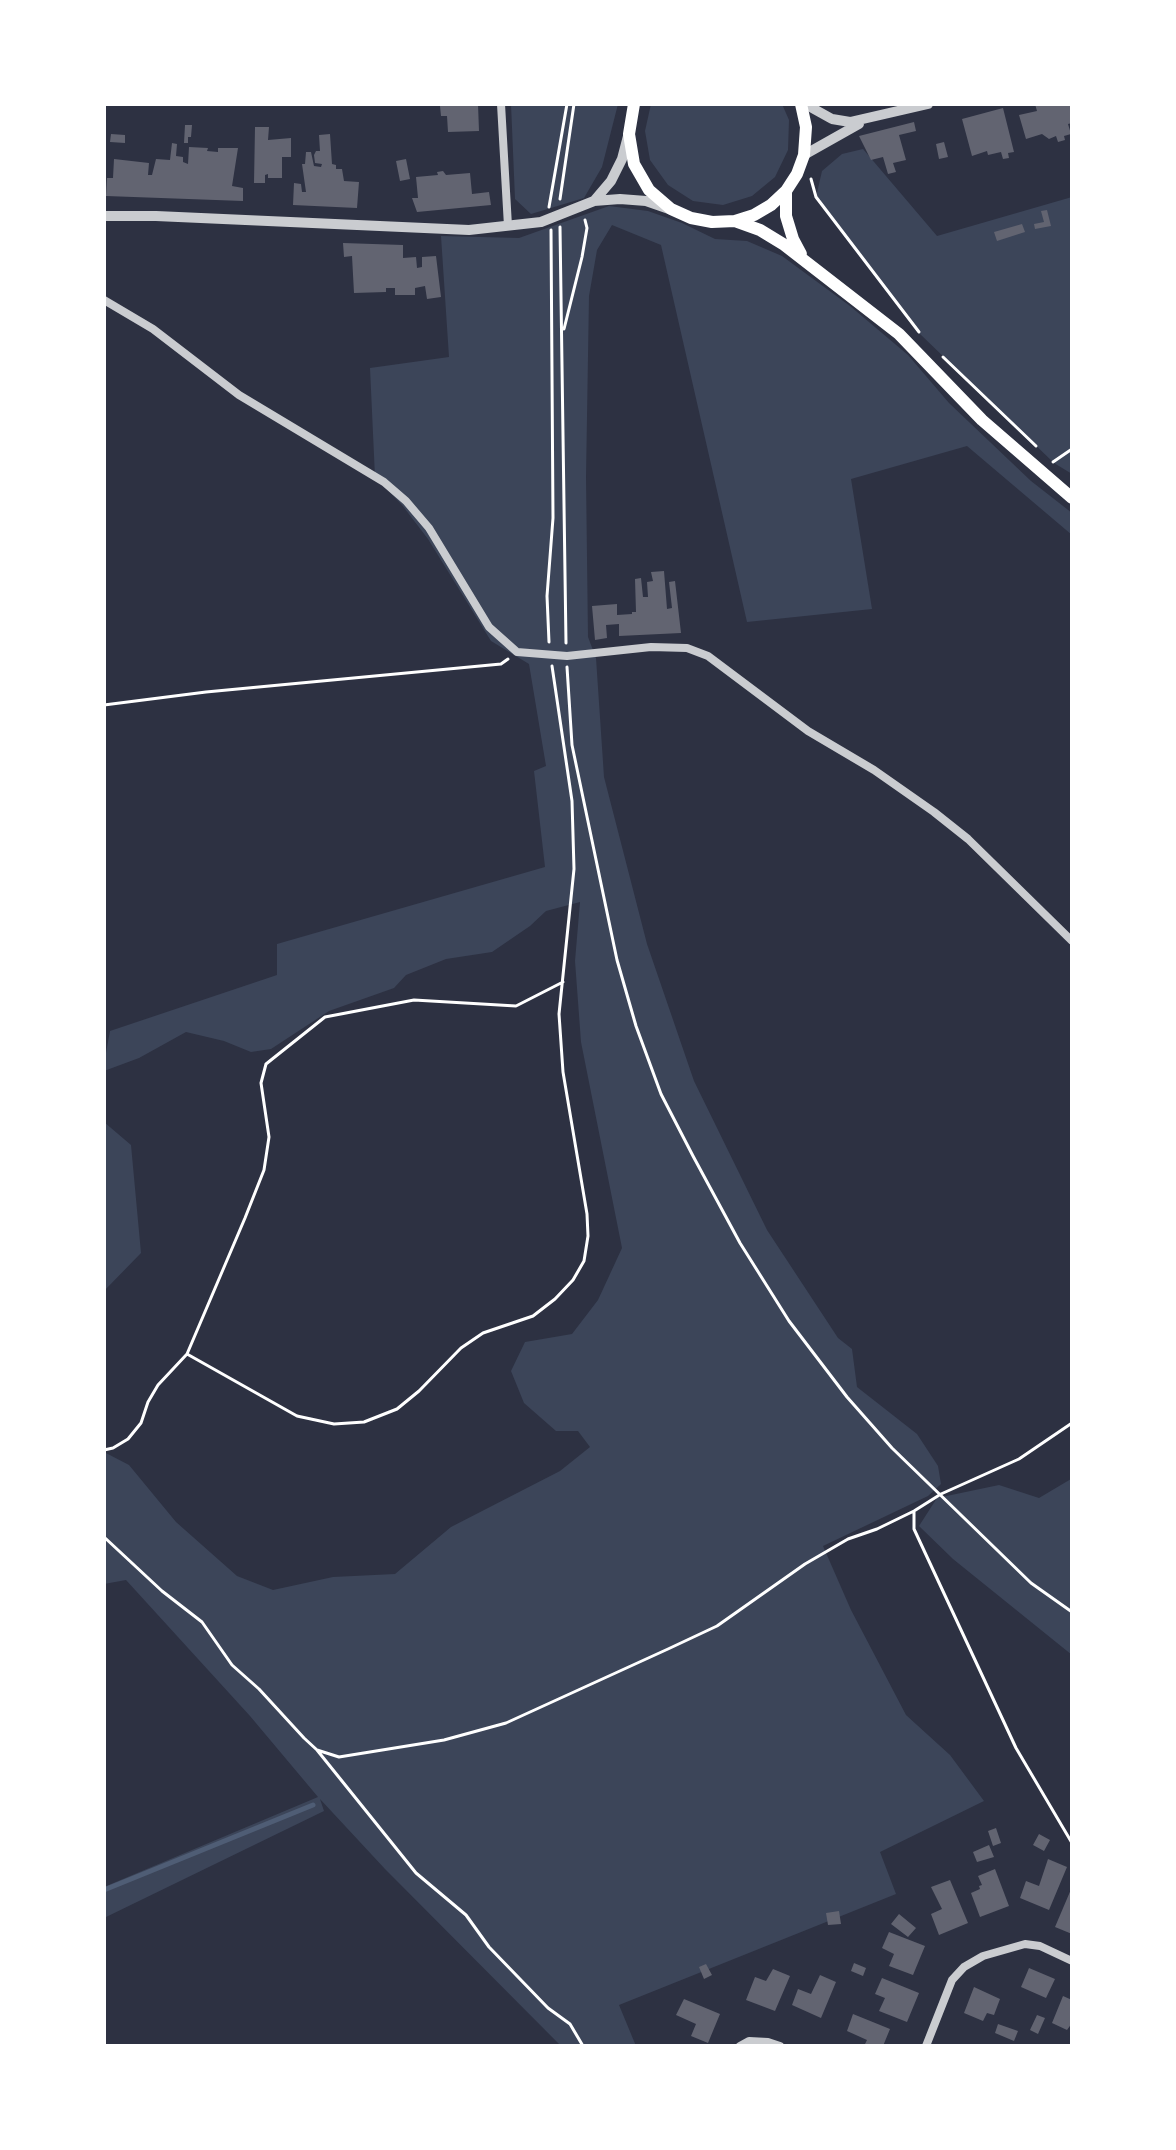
<!DOCTYPE html>
<style>
body{margin:0}
#map{position:relative;width:1176px;height:2150px;overflow:hidden;background:#2d3142;font-family:"Roboto Condensed",sans-serif}
canvas{display:block}
.frame{position:absolute;inset:0;border:106px solid #fff;pointer-events:none}
</style>
<div id="map">
<canvas width="1176" height="2150"></canvas>
<div class="frame"></div>
</div>
<script>
const ctx = document.querySelector('canvas').getContext('2d');
ctx.lineJoin = 'round';
function fillPath(path, color) {
  ctx.fillStyle = color;
  ctx.fill(path, 'evenodd');
}
function shape(rows) {
  const path = new Path2D();
  for (const r of rows) {
    path.moveTo(r[0], r[1]);
    for (let i = 2; i < r.length; i += 2) path.lineTo(r[i], r[i + 1]);
  }
  return path;
}
function stroke(path, color, width, dash) {
  ctx.strokeStyle = color;
  ctx.lineWidth = width;
  ctx.lineCap = dash ? 'butt' : 'round';
  ctx.setLineDash(dash || []);
  ctx.stroke(path);
}
fillPath(shape([
 [511,104,618,104,602,167,584,198,531,214,515,199],
 [651,104,782,104,789,120,788,150,775,177,752,196,723,205,693,201,668,185,650,160,645,131],
 [863,149,937,236,1072,197,1072,474,1054,463,920,334,816,197,822,171,842,154],
 [609,206,648,211,682,223,715,239,747,241,782,256,850,306,908,355,949,403,1031,481,1072,513,1072,535,967,446,851,479,872,609,747,622,661,245,612,225,597,250,589,296,586,477,588,637,596,658,604,777,647,944,694,1081,767,1230,838,1338,852,1349,857,1387,917,1434,938,1466,941,1484,928,1496,823,1546,851,1610,906,1715,950,1755,984,1801,880,1852,896,1894,619,2005,636,2046,561,2046,385,1869,320,1799,324,1811,104,1918,104,1887,318,1797,250,1716,126,1580,104,1584,104,1452,129,1465,176,1522,237,1576,273,1590,333,1577,395,1574,451,1527,560,1471,590,1447,578,1431,556,1431,524,1403,511,1371,525,1342,572,1334,598,1300,622,1248,581,1042,575,961,580,902,546,911,530,926,492,952,446,959,406,975,394,988,329,1011,271,1049,251,1052,224,1041,186,1032,139,1058,104,1071,104,1064,110,1031,277,975,277,944,545,867,534,771,546,766,529,664,491,641,428,539,402,505,375,477,370,368,449,357,441,236,519,238],
 [104,1122,131,1145,141,1253,104,1291],
 [1072,1475,1072,1655,953,1559,919,1526,937,1498,999,1485,1039,1498,1071,1479]
]), '#3c4559');
stroke(shape([
 [104,1890,313,1805]
]), '#4f5d75', 5);
fillPath(shape([
 [446,104,478,104,479,131,448,132,447,116,441,116,440,106],
 [1035,104,1072,104,1072,123,1068,124,1071,134,1064,136,1065,140,1058,142,1056,136,1049,139,1042,134,1026,139,1019,115,1037,111],
 [1003,108,1014,152,1008,153,1009,158,1003,159,1001,152,988,155,987,151,972,156,962,119],
 [914,122,916,131,899,135,906,160,893,163,896,172,888,174,883,157,871,160,859,136],
 [185,125,192,125,191,137,188,137,188,143,184,143],
 [255,127,269,127,268,140,291,138,291,157,282,157,282,178,268,178,268,174,265,175,265,183,254,183],
 [111,134,125,135,125,143,110,142],
 [330,134,332,164,336,165,336,169,342,169,344,181,359,182,357,208,293,205,294,183,301,184,302,192,306,192,302,164,305,164,306,152,311,152,314,166,321,167,322,164,315,163,314,155,316,151,320,151,319,135],
 [944,142,948,157,939,159,936,144],
 [172,143,177,144,176,156,183,157,183,162,188,164,189,147,208,148,207,151,218,152,218,148,238,148,232,186,243,188,243,201,106,196,107,178,113,178,114,159,149,163,148,175,152,175,156,159,170,160],
 [406,159,410,179,400,181,396,161],
 [443,171,446,175,470,173,472,194,489,192,491,205,417,212,412,198,418,198,416,177,438,175,437,172],
 [1047,210,1051,226,1035,229,1034,224,1044,222,1041,211],
 [1022,224,1025,232,997,241,994,232],
 [343,243,403,245,403,258,416,257,417,268,422,267,422,257,436,256,441,297,427,299,425,286,415,288,415,295,395,295,395,288,386,288,386,292,354,293,352,256,344,257],
 [664,571,667,609,672,608,669,582,675,581,681,633,619,636,619,624,606,625,607,638,595,640,592,606,617,604,617,615,632,614,632,612,636,612,635,579,641,578,643,597,648,597,647,582,653,581,651,572],
 [996,1828,1001,1843,993,1846,988,1831],
 [1039,1834,1050,1840,1044,1851,1033,1845],
 [989,1845,994,1857,977,1862,973,1852],
 [1048,1859,1067,1867,1049,1910,1020,1898,1026,1881,1039,1886],
 [995,1869,1009,1906,980,1917,971,1893,980,1889,979,1886,982,1885,978,1876],
 [950,1880,968,1923,939,1935,931,1914,942,1909,931,1887],
 [1072,1887,1072,1934,1055,1927],
 [839,1911,841,1924,828,1925,826,1913],
 [899,1914,916,1928,908,1937,891,1924],
 [889,1932,925,1946,913,1975,889,1966,894,1954,882,1948],
 [854,1963,866,1968,863,1976,851,1971],
 [706,1964,712,1975,704,1979,699,1967],
 [1029,1968,1055,1979,1046,1998,1021,1987],
 [773,1969,790,1976,775,2011,746,2000,755,1977,766,1981],
 [820,1975,836,1982,821,2018,792,2005,798,1989,811,1994],
 [882,1978,919,1993,907,2022,879,2011,885,1998,875,1994],
 [974,1987,1000,1999,994,2015,987,2013,983,2021,964,2013],
 [1063,1996,1072,2000,1072,2023,1067,2030,1052,2023],
 [684,1999,720,2014,708,2043,691,2036,696,2024,676,2015],
 [853,2014,890,2029,883,2046,864,2046,867,2040,847,2031],
 [1037,2015,1045,2018,1038,2034,1030,2030],
 [998,2024,1018,2031,1014,2041,995,2033]
]), '#626471');
stroke(shape([
 [811,179,816,197,919,332],
 [560,199,574,104],
 [549,207,567,104],
 [560,227,566,643],
 [564,329,582,257,587,228,585,220],
 [943,357,1036,446],
 [1053,462,1072,449],
 [549,642,547,596,553,518,551,230],
 [567,667,572,745,617,960,636,1026,661,1094,693,1156,740,1243,789,1321,847,1397,892,1448,1031,1583,1072,1612],
 [104,705,206,692,501,664,508,659],
 [187,1354,297,1416,334,1424,364,1422,397,1409,419,1391,461,1348,483,1333,533,1316,555,1299,573,1280,584,1261,588,1236,587,1214,563,1072,559,1014,574,869,572,801,552,666],
 [104,1450,113,1448,128,1439,141,1423,148,1402,158,1385,187,1354,245,1218,264,1170,269,1137,261,1083,266,1064,325,1017,414,1000,516,1006,563,982],
 [914,1511,914,1529,1016,1748,1072,1843],
 [104,1537,162,1591,202,1622,232,1665,259,1689,304,1738,317,1750,339,1757,444,1740,506,1723,668,1649,717,1626,805,1564,848,1539,877,1529,914,1511,941,1494,1019,1459,1072,1423],
 [317,1750,416,1873,466,1915,489,1947,548,2008,570,2024,583,2046]
]), '#fff', 3);
stroke(shape([
 [501,104,508,226],
 [104,300,153,329,239,395,384,482,406,501,429,528,489,627,517,652,567,656,651,647,687,648,708,656,808,731,874,770,934,812,968,839,1072,941],
 [740,2046,749,2041,768,2042,780,2046],
 [926,2046,952,1980,964,1967,983,1956,1025,1944,1040,1946,1072,1961]
]), '#caccd0', 8);
stroke(shape([
 [805,104,832,119,850,122,928,104],
 [804,155,859,124],
 [594,201,611,181,622,159,628,136],
 [104,216,156,216,469,230,541,222,594,201,620,199,646,201,669,209]
]), '#caccd0', 10);
stroke(shape([
 [634,104,629,134,634,164,649,190,671,209,691,218,712,222,735,221,754,215,771,205,786,191,797,174,804,155,806,127,801,104],
 [786,191,786,216,793,239,801,254],
 [735,221,760,230,783,244,899,334,982,420,1072,498]
]), '#fff', 12);
</script>
